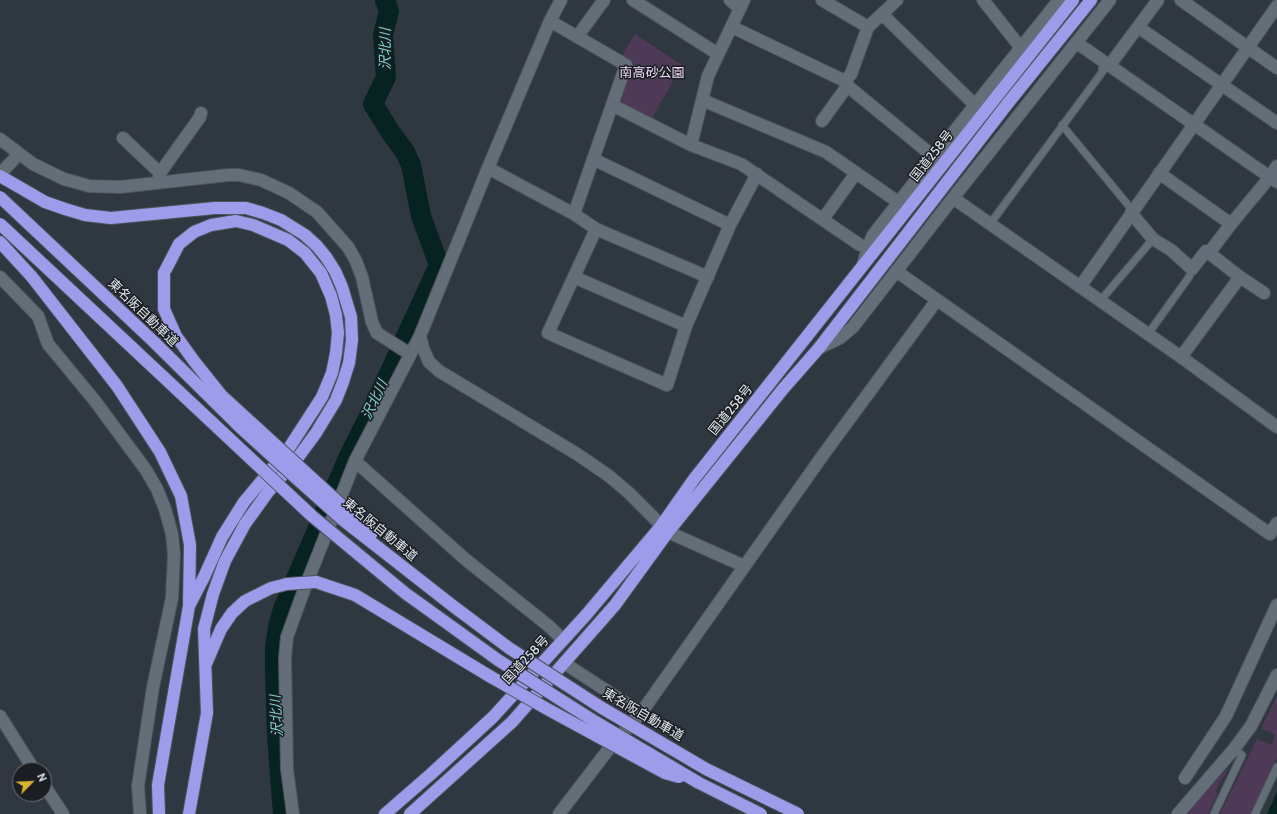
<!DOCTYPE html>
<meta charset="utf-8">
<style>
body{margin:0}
#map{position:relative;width:1277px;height:814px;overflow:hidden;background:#2f3741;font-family:Cabin,sans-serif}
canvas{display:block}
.north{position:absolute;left:12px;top:762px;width:40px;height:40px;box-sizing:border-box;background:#1a1e22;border:1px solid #6a6f74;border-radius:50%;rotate:66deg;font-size:11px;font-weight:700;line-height:16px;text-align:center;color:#e3e8ef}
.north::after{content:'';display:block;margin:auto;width:14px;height:18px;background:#dab333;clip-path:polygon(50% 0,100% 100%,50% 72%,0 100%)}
</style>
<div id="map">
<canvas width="1277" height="814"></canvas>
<div class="north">N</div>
</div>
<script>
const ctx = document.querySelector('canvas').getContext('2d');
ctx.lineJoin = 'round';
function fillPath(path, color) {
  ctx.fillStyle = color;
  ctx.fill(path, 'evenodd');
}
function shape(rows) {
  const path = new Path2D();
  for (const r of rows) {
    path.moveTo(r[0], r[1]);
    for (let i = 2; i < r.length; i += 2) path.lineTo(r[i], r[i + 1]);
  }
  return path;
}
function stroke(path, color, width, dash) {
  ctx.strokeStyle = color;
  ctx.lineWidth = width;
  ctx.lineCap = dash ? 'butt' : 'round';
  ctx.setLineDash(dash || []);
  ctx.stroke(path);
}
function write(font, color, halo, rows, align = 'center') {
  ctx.font = font + ' Cabin,"Noto Sans JP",sans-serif';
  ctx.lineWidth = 3;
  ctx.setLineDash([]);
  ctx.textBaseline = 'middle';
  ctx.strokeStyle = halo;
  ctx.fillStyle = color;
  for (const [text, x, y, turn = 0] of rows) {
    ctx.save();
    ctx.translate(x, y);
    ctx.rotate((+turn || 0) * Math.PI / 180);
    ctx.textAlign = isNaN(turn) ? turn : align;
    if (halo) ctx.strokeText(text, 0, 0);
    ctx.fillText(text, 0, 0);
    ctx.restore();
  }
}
fillPath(shape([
 [635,34,682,65,651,120,625,107,620,98,633,62,622,56],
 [1277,696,1277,758,1251,814,1220,814,1257,739,1271,745,1275,735,1261,728],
 [1226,770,1228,770,1215,791,1218,793,1208,814,1187,814,1204,793]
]), '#4e3956');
fillPath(shape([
 [1277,792,1277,814,1267,814]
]), '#072321');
stroke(shape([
 [283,814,277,735,275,672,275,648,278,627,283,609,349,456,376,402,439,265,421,216,411,165,405,152,391,133,373,104,386,77,383,35,389,11,385,0]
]), '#072321', 20);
const lane = shape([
 [1062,125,1133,211],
 [990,224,1103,71,1102,69,1106,63],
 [1100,301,1153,239],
 [1148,334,1189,277,1192,269],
 [1214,814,1242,755,1234,749],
 [1255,814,1277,767]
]);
const street = shape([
 [633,0,718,54],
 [730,0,739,8],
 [983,0,1021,48],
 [1181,0,1277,68],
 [882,14,975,105],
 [550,21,626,65,574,214],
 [732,27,845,81,851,74,868,27,822,0],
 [868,27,897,0],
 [1138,27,1277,123],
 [577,37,604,0],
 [1077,43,1277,182],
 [1109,66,1158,0],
 [845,81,850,88,934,157],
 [702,100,826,152,898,202],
 [612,105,691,145,741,164,860,245,868,247],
 [822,121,848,85],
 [123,138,160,173],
 [0,139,33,164,64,179,89,186,120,187,228,175,239,175,261,180,289,193,317,212,348,247,356,261,362,277,372,322,377,333,410,354],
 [691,145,708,76,744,0],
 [593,159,730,225],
 [488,168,574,214,596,229,708,277],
 [1159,173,1231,224],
 [0,174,18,155],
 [1270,177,1277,166],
 [158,182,160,173,200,117,201,113],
 [953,198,1181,357,1277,427],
 [1131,213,1153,239,1171,250,1192,269,1206,251,1209,253,1231,224,1265,183],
 [823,219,856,173],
 [596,229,548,333,667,385,686,326,730,225,757,174],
 [863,265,868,247,873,235,975,105,1059,0],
 [896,271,1270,534,1277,523],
 [0,277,38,316,48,344,95,401,146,470,157,489,165,509,172,534,174,554,172,598,153,687,138,786,140,814],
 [574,277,686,326],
 [1240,277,1264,293],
 [1080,287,1277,6],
 [420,336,423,348,429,362,439,371,577,454,609,476,629,493,668,532,744,566],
 [819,348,840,338,853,327,953,198,1110,0],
 [1181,357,1240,277,1209,253],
 [355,461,465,559,550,627,563,640],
 [564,663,641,713],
 [0,716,34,770],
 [1185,778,1226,716,1277,605],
 [44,785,63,814],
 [293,814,287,769,285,658,287,637,304,590,355,461,420,336,488,168,550,21,561,0],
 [559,814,608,750,641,713,823,455,937,300],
 [1178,814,1234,749,1251,726,1277,675]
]);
const highway = shape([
 [0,176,45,202,65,209,85,215,111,218,215,208,246,208,263,213,281,220,305,235,317,246,326,257,335,271,342,287,351,317,352,340,349,363,343,382,336,400,316,433,299,456,268,492,245,524,225,561,213,594,204,629,207,713,189,814],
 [0,242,32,277,117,386,160,452,181,496,190,545,189,603],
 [316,582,355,595,491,677],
 [206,664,221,629,232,613,245,601,271,588,287,584],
 [159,814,158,785,189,606,204,577,222,537,244,502,289,448,322,397,332,373,336,353,338,333,336,315,331,296,321,273,305,253,288,240,253,225,236,221,211,225,194,232,179,244,164,273],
 [385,814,431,774,493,717,586,615,661,526,694,479,1073,0],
 [410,814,512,722,615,605,668,532,783,389,819,348,1008,103,1091,0]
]);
stroke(lane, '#4c535b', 9);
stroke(street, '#4c535b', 14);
stroke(highway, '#4c535b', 14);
stroke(lane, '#646e78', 7);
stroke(street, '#646e78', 12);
stroke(highway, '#9d9ceb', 12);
const highwayBridge = shape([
 [0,197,154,342,240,427,296,478,343,520,453,606,509,648,602,708,706,769,798,814],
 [0,224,312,516,405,593,498,660,594,721,699,783,761,814],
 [164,273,164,309,176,336,194,361,222,396,372,533],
 [287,584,316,582],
 [491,677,549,710,665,773,679,777]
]);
stroke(highwayBridge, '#4c535b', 14, []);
stroke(highwayBridge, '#9d9ceb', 12);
write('13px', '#f0d9fa', '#1a1e22', [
 ["南高砂公園",652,73]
]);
write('13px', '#e3e8ef', '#1a1e22', [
 ["国道258号",932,156,-52],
 ["東名阪自動車道",143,313,44],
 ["国道258号",731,410,-51],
 ["東名阪自動車道",380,530,39],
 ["国道258号",526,660,-47],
 ["東名阪自動車道",643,715,30]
]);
write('italic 14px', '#7cd4cb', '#1a1e22', [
 ["沢北川",386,49,-90],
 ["沢北川",375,400,-65],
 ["沢北川",277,716,-93]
]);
</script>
